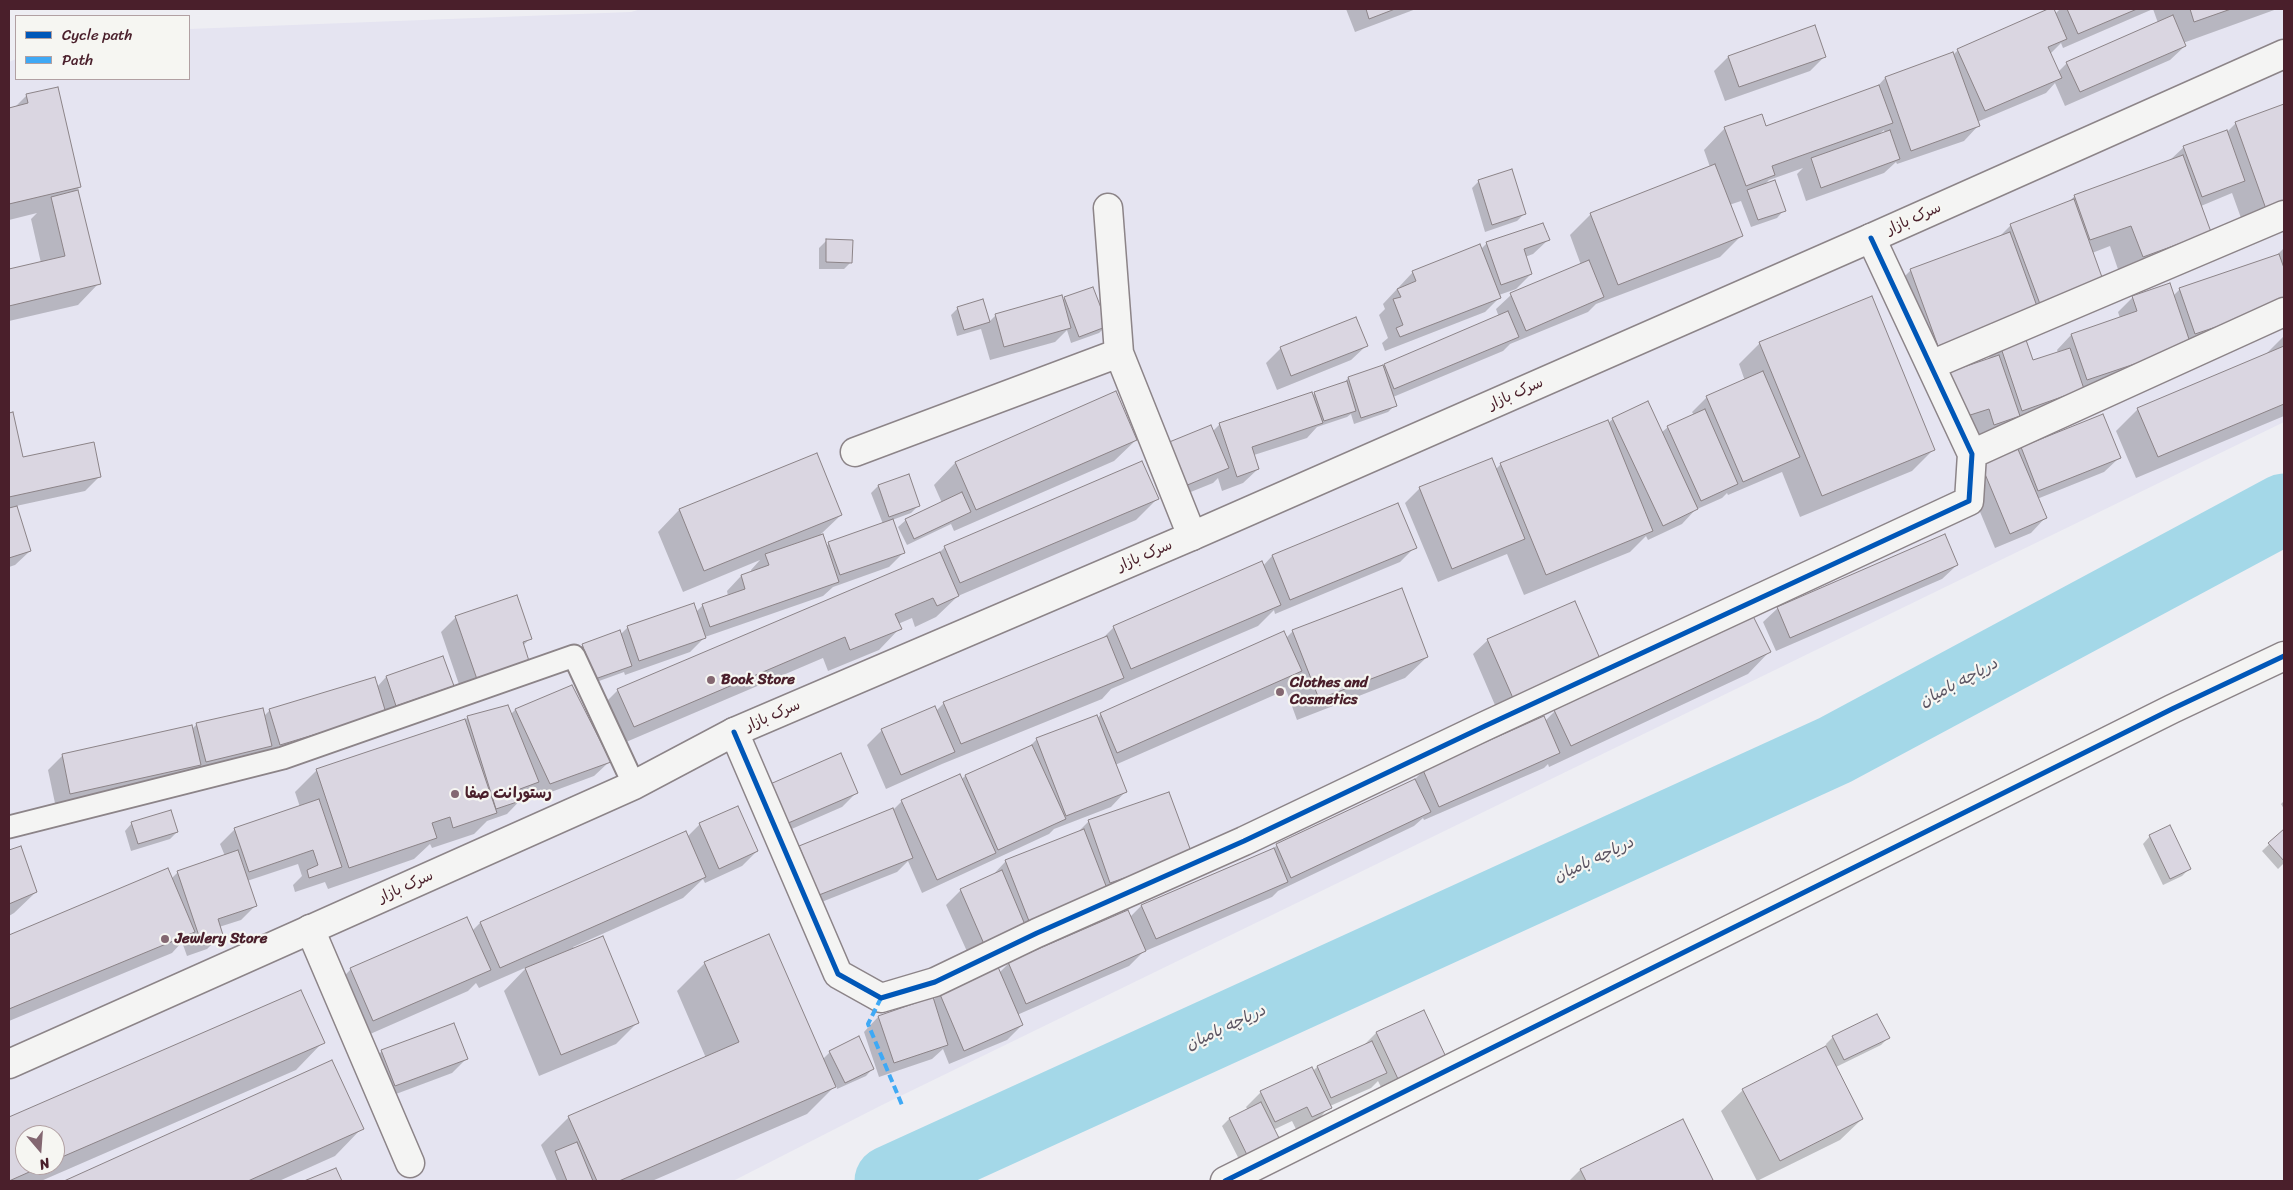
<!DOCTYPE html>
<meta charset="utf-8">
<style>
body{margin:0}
#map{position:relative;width:2293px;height:1190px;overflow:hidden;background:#eeeef3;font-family:Sriracha,sans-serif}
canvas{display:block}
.frame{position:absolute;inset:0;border:10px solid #4a1f2b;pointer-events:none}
.legend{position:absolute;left:15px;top:15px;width:175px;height:65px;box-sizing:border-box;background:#f6f6f2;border:1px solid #b1a0a2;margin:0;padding:6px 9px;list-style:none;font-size:15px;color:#4a1f2b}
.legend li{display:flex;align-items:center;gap:10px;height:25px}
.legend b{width:25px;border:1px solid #b1a0a2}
.north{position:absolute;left:15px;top:1125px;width:50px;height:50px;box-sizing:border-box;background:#f6f6f2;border:1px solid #b1a0a2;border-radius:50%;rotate:162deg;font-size:14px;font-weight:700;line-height:20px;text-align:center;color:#4a1f2b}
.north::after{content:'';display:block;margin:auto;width:18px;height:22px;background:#836771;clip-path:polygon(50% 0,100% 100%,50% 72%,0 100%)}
</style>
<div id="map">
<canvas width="2293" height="1190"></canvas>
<div class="frame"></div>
<ul class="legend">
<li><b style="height:6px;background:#0057b8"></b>Cycle path</li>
<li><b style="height:6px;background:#3fa9f5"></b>Path</li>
</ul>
<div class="north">N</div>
</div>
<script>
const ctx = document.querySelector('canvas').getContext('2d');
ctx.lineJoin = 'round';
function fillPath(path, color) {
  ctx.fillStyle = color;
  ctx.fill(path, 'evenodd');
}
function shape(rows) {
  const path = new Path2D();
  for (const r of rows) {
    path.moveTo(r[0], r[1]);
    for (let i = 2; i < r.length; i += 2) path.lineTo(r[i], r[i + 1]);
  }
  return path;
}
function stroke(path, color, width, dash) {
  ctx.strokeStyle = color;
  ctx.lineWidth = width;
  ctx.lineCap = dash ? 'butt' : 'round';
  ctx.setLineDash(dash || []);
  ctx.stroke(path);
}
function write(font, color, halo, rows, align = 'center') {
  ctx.font = font + ' Sriracha,"Playpen Sans Arabic",sans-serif';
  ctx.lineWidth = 4.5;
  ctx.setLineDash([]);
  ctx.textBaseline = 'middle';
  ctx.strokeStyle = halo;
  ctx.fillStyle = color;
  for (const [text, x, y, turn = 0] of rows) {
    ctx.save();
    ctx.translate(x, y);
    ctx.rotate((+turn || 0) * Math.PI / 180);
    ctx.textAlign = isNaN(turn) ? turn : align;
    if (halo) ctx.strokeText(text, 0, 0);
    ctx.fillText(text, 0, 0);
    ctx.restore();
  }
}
fillPath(shape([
 [641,9,2284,9,2284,422,882,1105,733,1181,9,1181,9,62,16,59,16,79,189,79,189,29,631,12],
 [25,1135,55,1135,55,1165,25,1165]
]), '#e5e4f1');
fillPath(shape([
 [1346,9,1416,9,1355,32],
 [2051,9,2055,14,2060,9,2277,9,2183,43,2185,46,2170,60,2065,106,2055,83,2046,93,1977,122,1978,126,1964,141,1897,164,1896,162,1884,173,1806,201,1797,174,1803,168,1769,180,1764,185,1784,210,1777,218,1751,227,1741,201,1729,205,1741,236,1720,257,1596,304,1588,312,1510,344,1503,351,1393,397,1395,405,1388,412,1354,424,1351,414,1347,417,1317,427,1307,438,1254,455,1258,469,1243,483,1222,491,1218,478,1213,483,1166,502,1212,432,1220,424,1312,396,1315,393,1343,384,1348,378,1382,367,1499,317,1496,309,1511,295,1581,265,1570,235,1591,214,1710,167,1704,150,1725,128,1765,128,1876,88,1885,78,1953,55,1958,50],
 [2153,9,2158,23,2067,63,2058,72,2050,54,2061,43,2063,48],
 [1884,130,1885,133,1878,135],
 [1728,57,1824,57,1810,71,1725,101,1714,71],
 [27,95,80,187,74,192,99,283,78,305,9,321,9,271,41,263,31,219,37,213,9,220,9,109,14,108],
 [2284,106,2284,215,2245,229,2232,193,2201,206,2210,232,2121,278,2110,246,2092,253,2102,280,1916,366,1889,292,1911,270,1997,239,2011,225,2067,203,2075,196,2169,161,2184,147,2227,132,2236,123],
 [1479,181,1524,214,1517,221,1485,232,1472,188],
 [1548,240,1533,254,1525,257,1531,274,1516,289,1499,295,1500,297,1485,312,1385,351,1382,343,1388,338,1379,315,1385,309,1383,304,1413,272,1481,249,1487,243],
 [826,241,851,262,844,269,819,269,819,248],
 [2284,248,2284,309,1979,439,1974,423,1950,431,1986,361,2000,346,2032,362,2058,353,2057,350,2071,335,2120,318,2118,312,2133,297,2173,296,2180,289,2275,257],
 [1065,298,1106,326,1099,333,1071,343,1067,330,1055,342,990,360,981,329,957,336,951,315,958,308,982,301,988,323,996,315,1062,300],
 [2284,336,2284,416,2136,478,2116,431,2138,409,2266,354],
 [1760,343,1933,450,1912,471,1800,517,1782,472,1728,495,1727,493,1722,498,1695,510,1682,524,1648,540,1646,536,1630,552,1524,595,1507,554,1438,582,1405,503,1420,488,1496,469,1501,464,1608,423,1613,419,1661,433,1668,427,1694,415,1692,412,1707,397,1745,381,1739,364],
 [1366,346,1351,360,1277,390,1266,363,1281,348],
 [1115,393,1136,440,1114,461,954,531,951,524,907,545,898,527,906,520,942,503,934,485,955,463],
 [12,413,22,459,100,476,85,491,16,506,30,551,15,565,9,567,9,414],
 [2021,448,2119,458,2104,472,2037,499,2045,518,2031,533,1995,548,1966,478],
 [878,486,918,506,911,513,892,520,904,552,889,567,833,587,823,596,705,637,690,652,625,675,624,672,588,685,576,652,583,645,620,635,628,627,696,612,702,606,728,596,727,591,741,576,752,573,751,570,760,560,683,592,658,532,679,510,841,515,821,534,826,547,829,543,883,524,871,493],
 [1157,499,1136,520,958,596,936,617,915,627,912,618,898,624,900,628,879,650,828,671,823,658,612,748,596,712,618,690,937,555,945,547],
 [1397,505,1415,547,1400,562,1275,614,1274,610,1258,626,1111,689,1102,699,942,764,886,789,867,745,882,730,934,708,936,711,944,703,1102,639,1114,627,1261,563,1263,566,1272,556],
 [1957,565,1942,579,1776,651,1763,622,1778,608],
 [1575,603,1501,719,1473,654,1488,640],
 [456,617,531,638,464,699,441,632],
 [1293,631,1427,657,1405,678,1297,720,1285,687,1279,693,1115,765,1125,792,1111,807,1054,829,1049,834,922,893,908,861,897,872,804,909,785,861,800,847,892,811,902,801,961,780,965,776,1027,749,1037,739,1097,719,1101,714,1286,638],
 [1769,652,1748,674,1549,767,1548,764,1544,768,1424,820,1423,818,1414,826,1278,891,1272,897,1143,952,1129,966,1017,1015,1022,1025,1007,1040,949,1064,943,1049,932,1059,879,1077,864,1032,878,1017,932,999,932,1001,940,993,999,973,1009,963,1127,912,1129,918,1141,906,1272,850,1277,845,1412,782,1423,771,1545,721,1555,711],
 [443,658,453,685,438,700,370,728,56,808,48,770,62,756,192,729,197,724,264,716,270,710,377,687,386,677],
 [572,687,609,762,594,776,535,798,531,789,507,814,487,821,474,834,432,848,430,844,414,859,328,889,325,882,295,892,293,885,302,876,298,864,247,881,255,906,241,920,219,927,222,934,207,949,187,956,182,942,172,953,9,1021,9,937,167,870,171,879,178,872,225,856,220,844,235,829,300,807,295,792,317,770,465,720,468,717,511,714,515,710],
 [857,792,842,807,771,838,754,800],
 [2284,801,2284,809,2281,804],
 [1089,821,1191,854,970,958,946,905,961,890,991,877,1006,861,1077,833],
 [132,823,177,832,170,839,131,851,125,831],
 [700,824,757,851,742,866,705,883,703,879,683,898,573,947,637,1023,616,1044,539,1076,504,991,527,967,479,988,476,983,468,991,352,1042,330,991,351,969,472,931,480,923,685,833,687,837],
 [2284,830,2284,863,2278,869,2262,851],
 [2150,836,2189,869,2182,876,2163,885,2143,844],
 [21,848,36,892,14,913,9,916,9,851],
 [705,963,823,1059,830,1052,873,1068,866,1076,837,1089,836,1085,807,1114,652,1181,557,1181,541,1145,569,1117,706,1058,677,991],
 [300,991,323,1042,296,1070,41,1181,9,1181,9,1119],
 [25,1135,55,1135,55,1165,25,1165],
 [1423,1011,1444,1057,1384,1093,1378,1081,1371,1088,1330,1106,1316,1122,1297,1131,1292,1121,1273,1130,1242,1165,1222,1126,1229,1119,1248,1110,1246,1107,1261,1092,1313,1071,1317,1067,1363,1046,1376,1033],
 [1833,1037,1888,1038,1881,1045,1836,1067,1862,1119,1840,1140,1757,1181,1721,1111,1743,1090,1827,1047,1826,1044],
 [382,1051,466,1059,452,1073,380,1100,367,1066],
 [332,1061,362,1128,335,1156,279,1181,68,1181],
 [1682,1120,1712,1179,1710,1181,1569,1181,1580,1170]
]), '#0003');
stroke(shape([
 [890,1181,1835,750,2284,509]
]), '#a4d8e8', 71);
const building = shape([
 [1366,9,1395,9,1369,19,1366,9],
 [2048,9,2054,9,2067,39,2048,47,2062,78,1985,111,1957,49,2048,9],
 [2067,9,2137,9,2078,34,2067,9],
 [2190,9,2231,9,2194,22,2190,9],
 [2173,15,2186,46,2080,92,2066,62,2173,15],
 [1815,25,1826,57,1739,87,1728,56,1815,25],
 [1953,52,1980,126,1911,151,1885,77,1953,52],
 [1879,85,1893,123,1772,166,1775,175,1746,186,1724,127,1762,114,1766,126,1879,85],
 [58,87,81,187,9,204,9,108,28,103,26,94,58,87],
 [2284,104,2284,202,2266,209,2235,122,2284,104],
 [1890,130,1900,159,1821,188,1811,158,1890,130],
 [2227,130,2245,181,2202,197,2183,146,2227,130],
 [2183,155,2211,232,2143,257,2131,226,2090,240,2074,195,2183,155],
 [1715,164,1743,236,1618,285,1590,213,1715,164],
 [1512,169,1526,214,1492,225,1478,180,1512,169],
 [1775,180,1786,211,1758,220,1747,190,1775,180],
 [78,190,101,284,9,306,9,269,65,256,51,197,78,190],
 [2074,199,2103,280,2040,304,2010,224,2074,199],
 [1543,223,1550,240,1524,249,1532,274,1501,285,1486,242,1543,223],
 [2010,232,2038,309,1938,346,1910,269,2010,232],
 [826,239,853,240,852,263,826,262,826,239],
 [1480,244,1501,298,1400,337,1396,328,1403,325,1393,299,1401,297,1397,289,1416,281,1412,271,1480,244],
 [2279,254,2284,268,2284,304,2195,334,2179,288,2279,254],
 [1589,260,1604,297,1526,331,1510,293,1589,260],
 [2170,283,2191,345,2087,380,2071,334,2137,311,2132,296,2170,283],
 [1093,287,1108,326,1079,337,1064,297,1093,287],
 [1062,295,1071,328,1004,347,995,314,1062,295],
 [1872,296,1935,450,1822,496,1759,342,1872,296],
 [983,299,990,322,964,330,957,307,983,299],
 [1508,311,1519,337,1394,389,1384,364,1508,311],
 [1356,317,1368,346,1291,376,1280,347,1356,317],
 [2025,337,2033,360,2070,348,2084,389,2022,411,2000,345,2025,337],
 [2284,346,2284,404,2158,457,2137,408,2284,346],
 [1999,355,2020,416,1994,425,1989,409,1964,417,1949,372,1999,355],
 [1383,365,1397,406,1361,418,1348,377,1383,365],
 [1763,371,1800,457,1743,482,1706,396,1763,371],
 [1347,381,1356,411,1324,421,1314,392,1347,381],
 [1116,391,1137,440,976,510,955,462,1116,391],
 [1312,392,1323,423,1252,447,1259,469,1237,477,1219,423,1312,392],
 [1648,401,1698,509,1663,526,1612,418,1648,401],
 [1705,409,1738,484,1701,501,1667,426,1705,409],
 [13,412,23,457,94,442,101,477,9,497,9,413,13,412],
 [2103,414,2121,458,2038,491,2021,447,2103,414],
 [1608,420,1653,531,1546,575,1500,463,1608,420],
 [1211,425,1229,468,1180,488,1162,445,1211,425],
 [2017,447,2047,518,2010,534,1980,462,2017,447],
 [817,453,842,515,704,571,679,509,817,453],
 [1492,458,1525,539,1452,569,1419,487,1492,458],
 [1142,461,1159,499,960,583,944,546,1142,461],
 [909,474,920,506,889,517,878,485,909,474],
 [962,492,971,512,914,539,905,519,962,492],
 [1398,503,1417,548,1290,600,1272,555,1398,503],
 [17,506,31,551,9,558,9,508,17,506],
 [893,519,905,553,840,575,828,542,893,519],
 [823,534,839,582,710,627,702,604,745,589,741,575,769,565,765,554,823,534],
 [1945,534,1958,565,1790,638,1777,607,1945,534],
 [940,552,959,596,937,606,933,598,895,614,902,629,850,650,845,637,634,727,617,689,940,552],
 [1262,561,1281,605,1131,669,1113,626,1262,561],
 [1402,588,1428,657,1319,699,1292,630,1402,588],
 [517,595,532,639,523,642,529,661,479,685,455,616,517,595],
 [1575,601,1604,668,1516,705,1487,639,1575,601],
 [694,603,706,638,639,661,627,626,694,603],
 [1753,616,1771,652,1571,746,1554,710,1753,616],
 [620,630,632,666,595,679,582,644,620,630],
 [1284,631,1302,671,1117,753,1100,713,1284,631],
 [1107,636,1124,678,961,744,943,702,1107,636],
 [443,656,454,686,396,706,386,676,443,656],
 [375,677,386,713,280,745,269,709,375,677],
 [572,685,611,762,550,784,515,709,572,685],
 [508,705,539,782,520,789,523,800,496,809,467,716,508,705],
 [935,706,955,752,901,775,881,729,935,706],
 [263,708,272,746,206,762,196,723,263,708],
 [1097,715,1127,792,1066,816,1036,738,1097,715],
 [1544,716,1560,753,1439,807,1423,770,1544,716],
 [465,719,497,813,453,828,450,817,432,823,437,838,349,868,316,769,465,719],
 [192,725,201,765,70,794,62,754,192,725],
 [1032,745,1066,819,998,850,965,775,1032,745],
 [841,753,858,793,786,824,768,785,841,753],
 [960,774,996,853,937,880,901,800,960,774],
 [1415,779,1431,812,1291,878,1276,844,1415,779],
 [1169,792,1192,854,1110,883,1088,820,1169,792],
 [319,799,342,867,309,878,307,870,318,865,313,850,249,872,234,828,319,799],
 [738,806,758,851,719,869,699,823,738,806],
 [893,808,913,858,819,895,799,846,893,808],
 [171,810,178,832,138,844,131,822,171,810],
 [2170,825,2191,869,2170,879,2149,835,2170,825],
 [1084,829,1108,891,1029,921,1005,860,1084,829],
 [2284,829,2284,861,2268,843,2284,829],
 [686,831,706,877,500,968,480,922,686,831],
 [21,846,37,892,9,904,9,850,21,846],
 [1274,848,1288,882,1156,939,1141,905,1274,848],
 [238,850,257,906,218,919,223,935,201,942,177,871,238,850],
 [168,868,195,932,9,1009,9,935,168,868],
 [1002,870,1026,927,984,944,960,889,1002,870],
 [1128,910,1146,951,1026,1004,1008,962,1128,910],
 [467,917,491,970,373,1021,350,968,467,917],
 [769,934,836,1087,619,1181,597,1181,568,1116,739,1042,704,962,769,934],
 [603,936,639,1023,561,1055,525,968,603,936],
 [998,967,1023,1025,964,1051,939,992,998,967],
 [301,990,325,1043,55,1160,55,1135,25,1135,25,1165,45,1165,9,1181,9,1117,301,990],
 [933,997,948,1045,894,1063,878,1016,933,997],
 [1424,1010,1446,1057,1398,1079,1376,1032,1424,1010],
 [1877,1014,1890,1038,1844,1060,1832,1036,1877,1014],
 [454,1023,468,1059,395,1086,381,1050,454,1023],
 [859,1036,874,1069,845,1083,829,1051,859,1036],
 [1372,1041,1387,1073,1331,1098,1317,1066,1372,1041],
 [1826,1046,1863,1119,1780,1161,1742,1089,1826,1046],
 [332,1060,364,1129,248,1181,64,1181,332,1060],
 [1312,1067,1332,1108,1312,1117,1307,1107,1275,1122,1260,1091,1312,1067],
 [1261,1102,1281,1142,1249,1159,1229,1118,1261,1102],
 [1683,1119,1713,1180,1710,1181,1586,1181,1580,1169,1683,1119],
 [577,1142,593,1181,567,1181,555,1151,577,1142],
 [336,1168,342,1181,304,1181,336,1168]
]);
fillPath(building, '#dad6e1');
stroke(building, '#8c8488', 1);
const lane = shape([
 [9,827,283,758,574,656,634,785]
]);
const street = shape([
 [1108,208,1119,353],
 [1931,365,2284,215],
 [855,452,1119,353,1192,536],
 [1972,454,2284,312],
 [734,732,838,974,881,998,935,982,1037,933,1244,841,1485,726,1969,501,1972,454,1871,238],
 [310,929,410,1163],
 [1225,1181,2172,709,2284,656]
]);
const secondary = shape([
 [9,1064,634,785,734,732,1192,536,1871,238,2284,54]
]);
stroke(lane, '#8c8488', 25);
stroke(street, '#8c8488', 31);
stroke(secondary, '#8c8488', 31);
stroke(lane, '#f4f4f3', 21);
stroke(street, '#f4f4f3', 28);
stroke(secondary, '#f4f4f3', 28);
stroke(shape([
 [881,998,868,1024,902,1105]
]), '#3fa9f5', 4, [8, 4]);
stroke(shape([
 [734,732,838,974,881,998,935,982,1037,933,1244,841,1485,726,1969,501,1972,454,1871,238],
 [1225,1181,2172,709,2284,656]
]), '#0057b8', 5);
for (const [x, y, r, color] of [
 [711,680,5,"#836771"],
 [1280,692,5,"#836771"],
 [455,794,5,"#836771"],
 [165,939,5,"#836771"]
]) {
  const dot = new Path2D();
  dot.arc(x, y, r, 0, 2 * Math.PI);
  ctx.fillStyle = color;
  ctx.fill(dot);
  stroke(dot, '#f6f6f2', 2);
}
write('15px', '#4a1f2b', '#f6f6f2', [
 ["سرک بازار",1914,219,-24],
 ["سرک بازار",1516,394,-24],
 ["سرک بازار",1145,556,-23],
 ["سرک بازار",773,716,-23],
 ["سرک بازار",406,887,-24]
]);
write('bold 15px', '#4a1f2b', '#f6f6f2', [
 ["Book Store",721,680],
 ["Clothes and",1290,683],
 ["Cosmetics",1290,700],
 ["رستورانت صفا",465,794],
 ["Jewlery Store",175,939]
], 'left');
write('italic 16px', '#5b5462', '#f6f6f2', [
 ["دریاچه بامیان",1959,683,-28],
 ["دریاچه بامیان",1594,860,-25],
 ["دریاچه بامیان",1226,1028,-25]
]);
</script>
